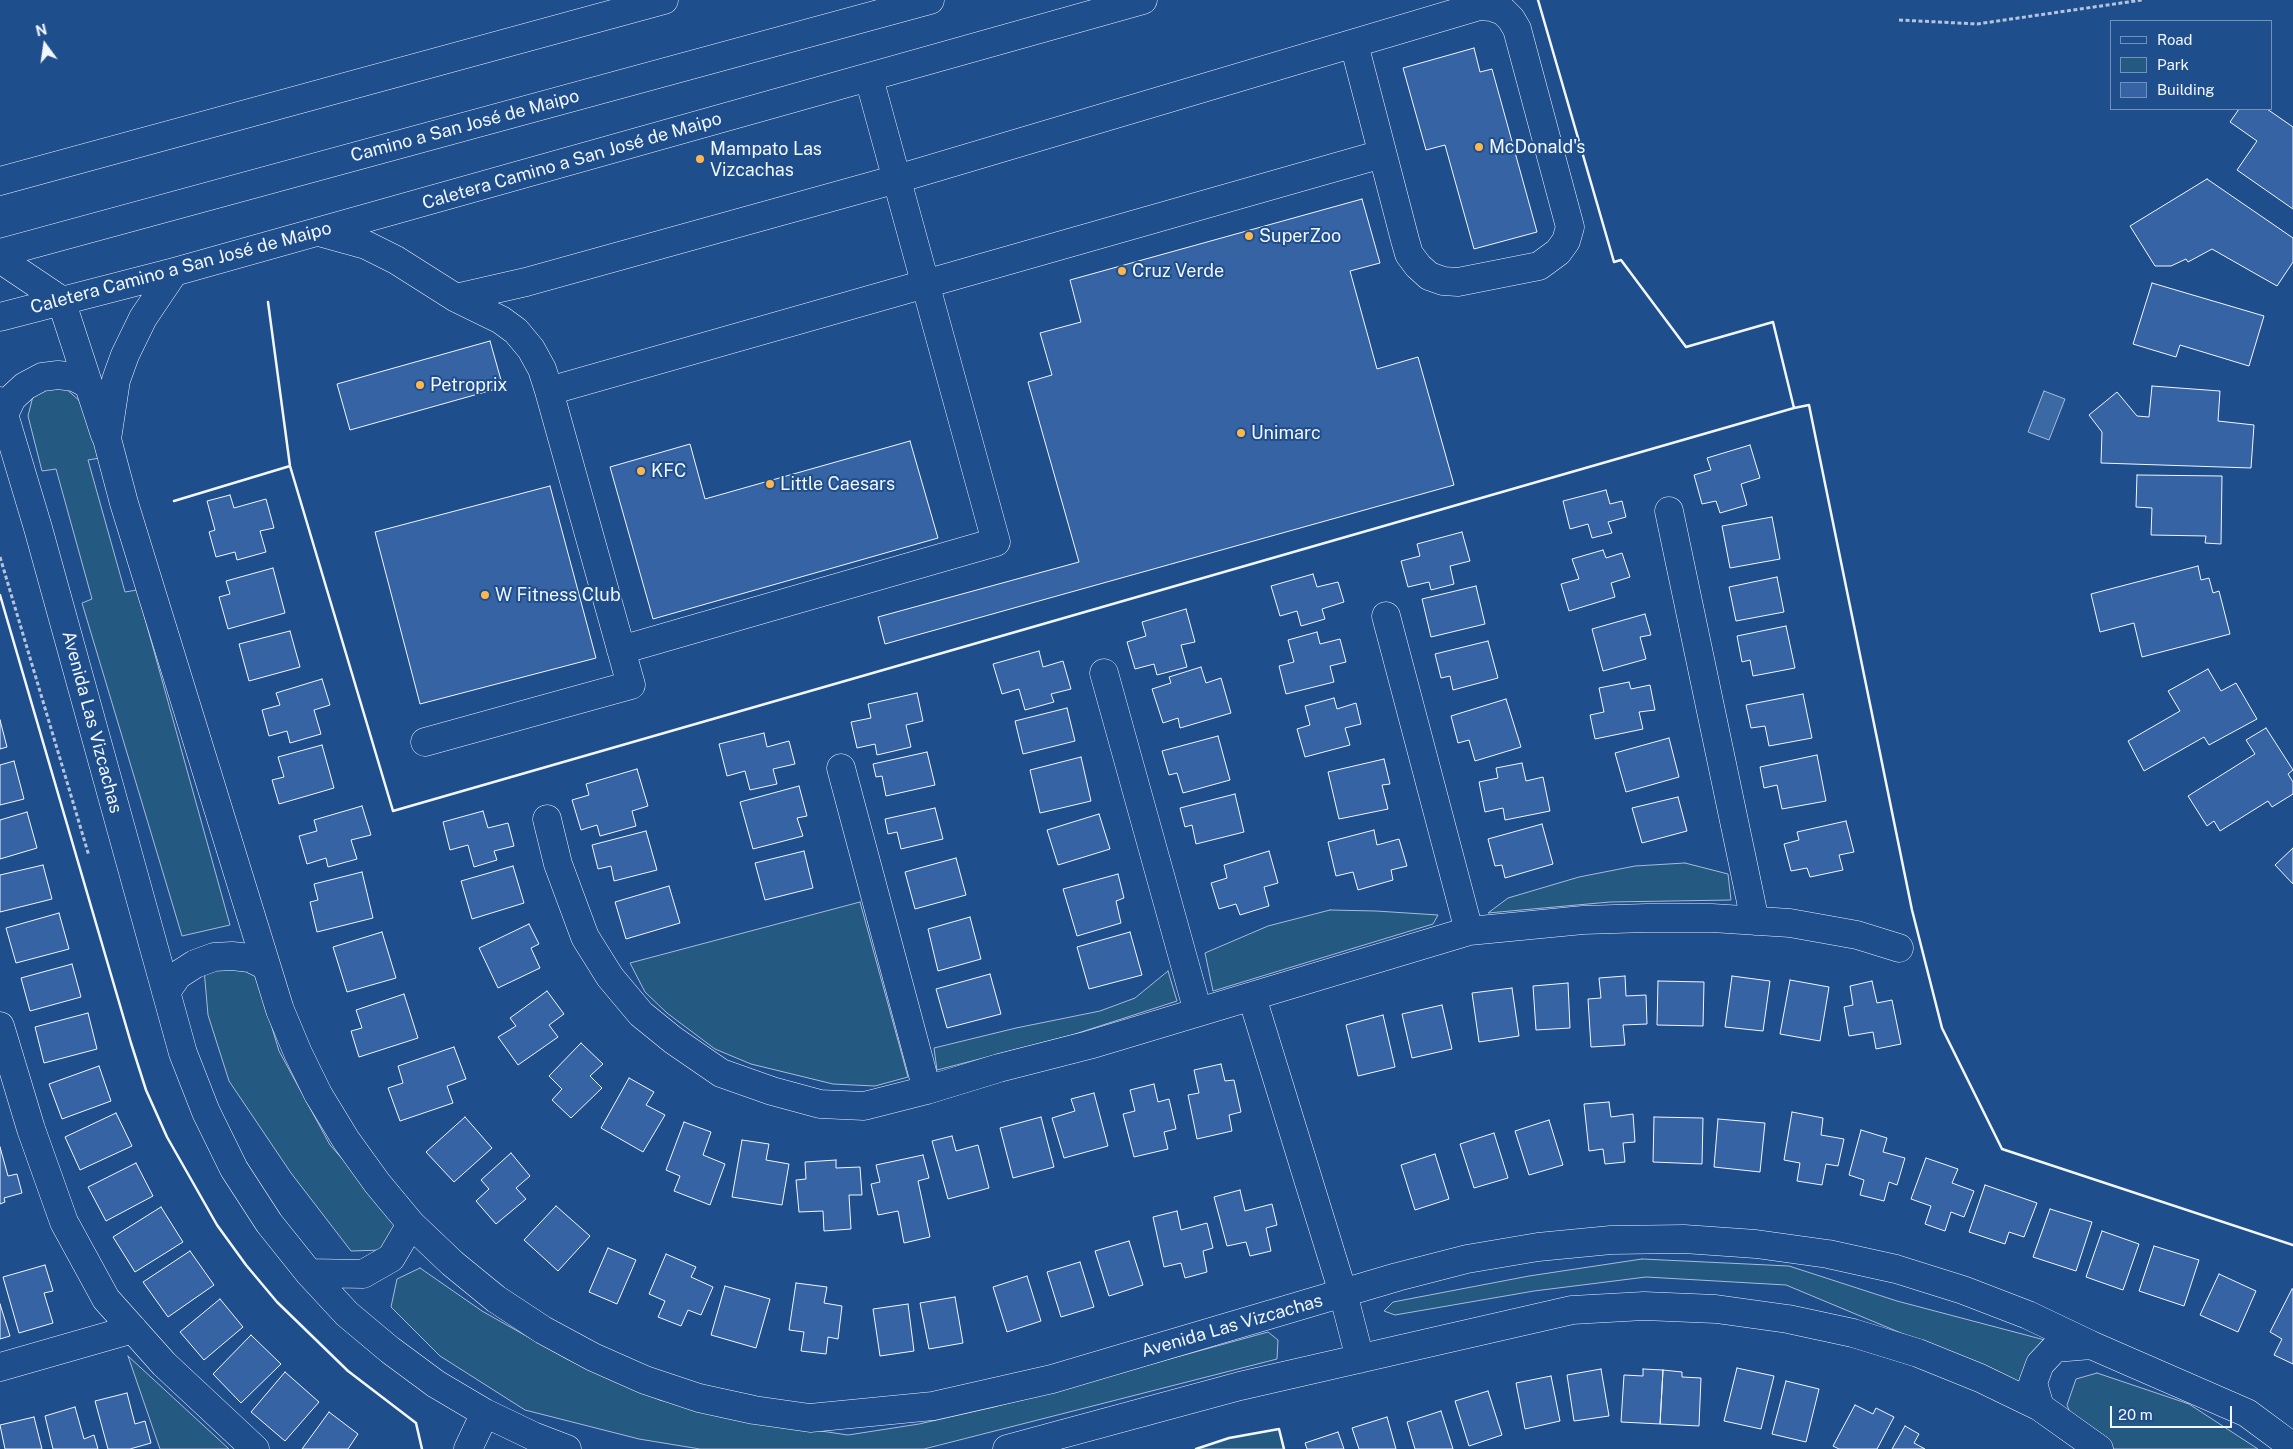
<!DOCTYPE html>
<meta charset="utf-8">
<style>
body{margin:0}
#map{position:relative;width:2293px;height:1449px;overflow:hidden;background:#1f4e8c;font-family:"Public Sans",sans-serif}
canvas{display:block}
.legend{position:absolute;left:2110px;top:20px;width:162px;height:90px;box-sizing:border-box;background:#1f4e8c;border:1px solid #7391ba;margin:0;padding:6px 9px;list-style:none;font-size:15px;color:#f2f6ff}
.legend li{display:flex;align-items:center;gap:10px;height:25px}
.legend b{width:25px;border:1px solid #7391ba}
.north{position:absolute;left:20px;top:20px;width:50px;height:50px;-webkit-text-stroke:4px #1f4e8c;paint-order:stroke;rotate:346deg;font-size:14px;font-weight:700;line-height:20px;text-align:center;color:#f2f6ff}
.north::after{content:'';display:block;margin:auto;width:18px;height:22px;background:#f2f6ff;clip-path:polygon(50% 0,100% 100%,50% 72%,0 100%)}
.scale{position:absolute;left:2110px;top:1406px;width:122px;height:22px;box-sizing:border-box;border:2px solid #f2f6ff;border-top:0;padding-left:6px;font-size:15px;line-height:18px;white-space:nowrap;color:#f2f6ff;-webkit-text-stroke:4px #1f4e8c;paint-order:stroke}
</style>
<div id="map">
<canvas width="2293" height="1449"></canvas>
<ul class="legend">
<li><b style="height:6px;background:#1f4e8c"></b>Road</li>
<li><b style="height:14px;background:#245a82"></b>Park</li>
<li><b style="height:14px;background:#3563a3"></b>Building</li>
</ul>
<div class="north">N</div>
<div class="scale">20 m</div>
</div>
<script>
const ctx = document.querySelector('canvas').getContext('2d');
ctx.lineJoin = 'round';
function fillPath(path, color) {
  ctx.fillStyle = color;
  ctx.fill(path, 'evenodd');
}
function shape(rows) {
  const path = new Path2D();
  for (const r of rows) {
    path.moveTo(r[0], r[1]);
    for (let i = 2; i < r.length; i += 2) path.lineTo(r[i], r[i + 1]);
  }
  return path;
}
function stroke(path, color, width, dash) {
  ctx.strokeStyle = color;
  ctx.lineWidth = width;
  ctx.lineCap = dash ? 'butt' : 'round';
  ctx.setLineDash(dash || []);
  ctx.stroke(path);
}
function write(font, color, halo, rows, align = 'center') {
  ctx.font = font + ' "Public Sans",sans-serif';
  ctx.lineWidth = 4;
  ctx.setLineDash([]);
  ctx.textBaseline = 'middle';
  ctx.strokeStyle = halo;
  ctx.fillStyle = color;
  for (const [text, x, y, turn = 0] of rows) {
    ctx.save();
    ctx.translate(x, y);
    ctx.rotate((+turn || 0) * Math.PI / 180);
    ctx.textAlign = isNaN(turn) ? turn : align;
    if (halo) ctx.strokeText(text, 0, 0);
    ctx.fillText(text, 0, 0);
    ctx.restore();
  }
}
const green = shape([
 [64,387,82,403,100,458,88,460,125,592,137,590,230,925,182,936,82,603,92,599,56,469,42,471,28,416,33,396,49,388,64,387],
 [1685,863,1728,874,1731,900,1610,902,1488,913,1508,898,1579,877,1635,866,1685,863],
 [860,902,908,1077,875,1086,833,1084,751,1064,715,1049,667,1013,645,992,630,963,860,902],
 [1330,910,1376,911,1438,915,1433,924,1213,991,1205,953,1268,926,1330,910],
 [252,968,260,988,279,1051,330,1145,394,1217,396,1233,382,1250,351,1251,291,1173,229,1081,208,1015,204,969,252,968],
 [1168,971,1177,1001,1072,1035,937,1070,934,1048,1016,1028,1100,1011,1135,998,1168,971],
 [1642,1259,1789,1266,1897,1301,2060,1344,2040,1391,1786,1285,1646,1277,1534,1291,1395,1315,1384,1311,1393,1302,1529,1276,1642,1259],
 [420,1268,482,1311,567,1359,660,1400,747,1420,848,1435,919,1424,994,1407,1268,1332,1278,1340,1277,1359,924,1449,700,1449,639,1439,525,1410,440,1356,391,1307,397,1279,420,1268],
 [128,1356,229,1449,160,1449,128,1356],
 [2097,1373,2189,1404,2258,1449,2110,1449,2075,1425,2067,1405,2076,1379,2097,1373],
 [1279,1429,1284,1449,1196,1449,1229,1438,1279,1429]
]);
fillPath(green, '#245a82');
stroke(green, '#a8bbd7', 1);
const water = shape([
 [2044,391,2065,399,2049,440,2028,432,2044,391]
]);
fillPath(water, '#3b69a3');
stroke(water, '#a8bbd7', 1);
const building = shape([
 [1474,48,1480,72,1492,69,1537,232,1474,249,1445,145,1426,150,1403,68,1474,48],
 [2239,109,2267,109,2293,127,2293,209,2237,170,2257,141,2230,122,2239,109],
 [2207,179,2293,238,2293,262,2277,286,2212,249,2188,262,2186,259,2171,266,2155,266,2130,226,2207,179],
 [1362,199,1380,263,1350,271,1377,369,1418,357,1454,485,885,644,878,617,1079,562,1028,382,1052,375,1040,333,1081,322,1070,280,1362,199],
 [2152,283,2264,316,2249,366,2180,345,2176,357,2133,344,2152,283],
 [490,341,503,387,350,430,337,384,490,341],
 [2152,386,2220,391,2218,421,2254,425,2251,468,2101,463,2102,432,2089,415,2117,392,2137,416,2149,417,2152,386],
 [910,441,938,538,653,619,610,467,690,444,705,499,910,441],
 [1750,445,1760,478,1741,484,1747,505,1720,513,1716,501,1702,504,1694,475,1711,470,1707,458,1750,445],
 [2137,475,2222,476,2221,544,2205,543,2206,536,2151,535,2152,508,2136,507,2137,475],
 [550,486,596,658,420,704,375,532,550,486],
 [1606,490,1610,504,1622,501,1626,517,1608,522,1612,533,1592,538,1588,524,1570,529,1563,501,1606,490],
 [230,495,234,508,266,499,274,528,260,531,266,552,237,560,235,552,216,557,209,532,215,530,207,501,230,495],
 [1772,517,1780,559,1730,568,1722,526,1772,517],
 [1462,532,1470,561,1450,566,1454,584,1431,590,1429,582,1408,587,1401,561,1420,556,1417,544,1462,532],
 [1603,550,1606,558,1622,553,1630,577,1611,583,1615,597,1569,611,1561,584,1579,579,1572,559,1603,550],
 [2198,566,2201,580,2209,578,2213,593,2219,591,2230,634,2142,657,2134,623,2100,632,2091,594,2198,566],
 [273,568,285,613,228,629,219,597,230,594,226,581,273,568],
 [1313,574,1317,587,1338,582,1344,602,1322,609,1325,619,1301,626,1297,611,1280,616,1271,586,1313,574],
 [1777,577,1784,612,1736,621,1729,587,1777,577],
 [1476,586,1485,624,1431,637,1422,599,1476,586],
 [1186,609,1195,642,1181,645,1187,667,1157,675,1154,664,1135,669,1127,642,1146,636,1142,622,1186,609],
 [1645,614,1651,635,1640,637,1646,659,1603,671,1592,629,1645,614],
 [1786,626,1795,668,1753,676,1750,660,1742,662,1737,636,1786,626],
 [290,631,300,667,249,681,239,644,290,631],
 [1317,632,1320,644,1340,639,1346,662,1330,666,1334,682,1286,694,1279,666,1294,662,1288,640,1317,632],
 [1488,641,1498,678,1453,690,1450,676,1441,678,1435,654,1488,641],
 [1039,651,1043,667,1063,661,1071,689,1051,694,1054,702,1025,710,1019,689,1002,694,993,664,1039,651],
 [1201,667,1206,683,1221,678,1231,713,1180,728,1178,718,1163,723,1152,689,1171,683,1169,677,1201,667],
 [2208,669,2221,691,2236,683,2257,719,2209,745,2204,737,2144,771,2128,741,2180,711,2168,691,2208,669],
 [322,679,330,705,314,710,321,734,290,743,287,731,269,736,262,710,280,705,276,693,322,679],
 [1629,682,1631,689,1650,685,1655,710,1639,712,1643,729,1595,739,1590,715,1604,712,1599,688,1629,682],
 [917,693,923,721,906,725,911,747,877,755,875,744,857,748,851,722,871,718,868,704,917,693],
 [1803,694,1812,738,1769,746,1765,726,1751,728,1746,705,1803,694],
 [1334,698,1337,709,1356,703,1361,724,1345,728,1350,745,1305,757,1297,729,1310,725,1305,706,1334,698],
 [1506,699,1521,747,1475,761,1469,740,1458,743,1451,716,1506,699],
 [1067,708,1075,741,1023,754,1015,721,1067,708],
 [0,720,7,747,0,749,0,720],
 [2266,728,2293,770,2288,774,2293,782,2293,794,2272,807,2268,801,2220,831,2214,821,2207,826,2188,796,2255,754,2246,740,2266,728],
 [764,733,767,747,789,741,795,764,773,769,777,784,750,790,745,771,727,776,719,744,764,733],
 [1218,736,1230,780,1183,793,1177,773,1169,775,1162,751,1218,736],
 [1669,738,1679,777,1626,792,1615,753,1669,738],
 [322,745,334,788,279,804,272,780,284,777,278,757,322,745],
 [927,752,935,785,886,796,882,776,876,777,873,764,927,752],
 [1817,755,1826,801,1782,809,1777,785,1764,788,1760,767,1817,755],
 [1081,757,1091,801,1040,813,1030,770,1081,757],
 [1384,759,1390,784,1382,785,1388,809,1339,819,1328,772,1384,759],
 [14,761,24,799,0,805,0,765,14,761],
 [1522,763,1526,781,1543,777,1550,811,1505,820,1503,808,1485,812,1479,782,1498,778,1496,768,1522,763],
 [637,769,648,806,632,811,636,826,600,836,597,825,581,830,572,800,589,795,586,784,637,769],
 [799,786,807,816,797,818,803,836,753,849,740,802,799,786],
 [1235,794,1244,832,1196,844,1192,825,1185,827,1180,808,1235,794],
 [1678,797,1687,831,1642,843,1632,808,1678,797],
 [362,806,371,835,351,840,357,859,328,867,326,858,307,864,299,836,317,831,314,820,362,806],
 [935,808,943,839,901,849,897,832,888,834,885,819,935,808],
 [483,811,488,828,508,823,514,846,494,851,497,860,474,867,468,845,450,850,443,822,483,811],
 [27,812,37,848,0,859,0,820,27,812],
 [1099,814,1110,849,1058,865,1047,830,1099,814],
 [1846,821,1854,852,1839,855,1843,870,1810,877,1807,868,1791,871,1784,844,1799,840,1797,832,1846,821],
 [1542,824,1553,864,1505,878,1502,865,1495,866,1488,839,1542,824],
 [1374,830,1377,845,1399,839,1407,866,1391,870,1393,880,1358,890,1353,872,1336,876,1328,842,1374,830],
 [646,831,657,870,614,881,611,866,598,869,592,845,646,831],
 [2293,848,2293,884,2275,865,2293,848],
 [804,851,813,888,765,900,755,863,804,851],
 [1269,851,1278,883,1264,887,1269,906,1240,915,1236,904,1219,909,1211,883,1227,878,1224,865,1269,851],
 [956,858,966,895,915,909,905,872,956,858],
 [43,865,52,899,0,912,0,875,43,865],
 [513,866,524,903,472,919,461,881,513,866],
 [362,872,373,918,317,932,310,902,318,900,314,884,362,872],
 [1118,874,1124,898,1116,901,1121,923,1077,936,1063,889,1118,874],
 [669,886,680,923,626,939,615,902,669,886],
 [59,913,69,949,16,963,6,928,59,913],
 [970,917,981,959,938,971,928,929,970,917],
 [529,924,539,944,531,948,540,968,498,988,479,948,529,924],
 [382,932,396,978,347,992,333,947,382,932],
 [1130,932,1142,975,1089,989,1077,947,1130,932],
 [72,964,81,997,30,1011,21,978,72,964],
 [990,974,1001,1014,947,1028,936,989,990,974],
 [1625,976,1626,996,1646,995,1647,1024,1623,1025,1625,1045,1591,1047,1588,999,1601,998,1599,978,1625,976],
 [1732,976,1770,981,1763,1031,1725,1027,1732,976],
 [1790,980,1829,987,1820,1041,1780,1034,1790,980],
 [1658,981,1704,982,1703,1026,1657,1025,1658,981],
 [1872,981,1877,1003,1892,1000,1901,1044,1876,1049,1873,1032,1849,1036,1844,1007,1853,1005,1850,986,1872,981],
 [1568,983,1570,1028,1536,1030,1533,986,1568,983],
 [1512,988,1519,1036,1479,1042,1472,993,1512,988],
 [547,991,564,1014,549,1025,558,1037,518,1065,498,1037,516,1026,510,1018,547,991],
 [404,994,418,1038,359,1057,351,1031,362,1028,356,1010,404,994],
 [1442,1005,1452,1049,1412,1058,1402,1014,1442,1005],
 [88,1013,97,1049,44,1063,35,1027,88,1013],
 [1383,1015,1395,1067,1358,1076,1346,1025,1383,1015],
 [581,1043,603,1064,590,1076,602,1088,571,1118,552,1100,562,1089,549,1076,581,1043],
 [454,1047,466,1079,447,1086,453,1103,400,1121,388,1088,403,1083,398,1066,454,1047],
 [1221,1064,1225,1081,1234,1080,1241,1112,1229,1115,1232,1131,1197,1139,1188,1095,1199,1093,1194,1070,1221,1064],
 [99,1066,111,1101,62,1119,49,1084,99,1066],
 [629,1078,654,1092,646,1105,665,1115,643,1152,601,1128,629,1078],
 [1154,1084,1158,1102,1169,1099,1176,1129,1164,1132,1168,1149,1134,1157,1123,1114,1135,1111,1130,1090,1154,1084],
 [1094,1093,1108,1146,1064,1158,1052,1118,1075,1111,1071,1099,1094,1093],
 [1609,1102,1611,1117,1633,1114,1635,1142,1623,1143,1625,1162,1605,1164,1603,1149,1589,1151,1584,1104,1609,1102],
 [1792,1112,1823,1118,1821,1135,1844,1139,1838,1166,1826,1164,1822,1185,1797,1181,1800,1163,1784,1160,1792,1112],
 [116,1113,132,1146,80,1170,65,1137,116,1113],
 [465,1117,492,1148,454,1182,426,1152,465,1117],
 [1041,1117,1054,1167,1013,1178,1000,1128,1041,1117],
 [1654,1117,1703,1118,1702,1164,1653,1162,1654,1117],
 [1718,1119,1765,1123,1760,1172,1714,1167,1718,1119],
 [1549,1120,1563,1165,1529,1175,1515,1131,1549,1120],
 [684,1122,711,1132,703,1155,725,1164,710,1205,674,1191,680,1176,666,1170,684,1122],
 [1861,1130,1887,1138,1883,1152,1905,1158,1897,1185,1889,1182,1884,1201,1860,1195,1864,1180,1849,1175,1861,1130],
 [1494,1133,1508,1178,1474,1188,1460,1144,1494,1133],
 [952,1136,956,1151,978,1145,989,1188,948,1199,932,1141,952,1136],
 [742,1140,769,1144,766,1160,789,1164,782,1205,732,1197,742,1140],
 [0,1147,8,1176,17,1174,22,1193,4,1198,5,1202,0,1204,0,1147],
 [511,1153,530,1176,516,1188,526,1199,496,1224,476,1201,489,1189,481,1180,511,1153],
 [1435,1154,1449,1199,1415,1210,1401,1165,1435,1154],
 [923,1155,929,1178,918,1181,930,1237,904,1243,898,1211,878,1215,871,1184,880,1182,876,1165,923,1155],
 [1926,1158,1958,1169,1952,1183,1974,1191,1964,1217,1951,1212,1945,1231,1925,1224,1931,1206,1911,1199,1926,1158],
 [836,1160,836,1168,860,1167,862,1195,849,1195,851,1229,824,1231,823,1211,799,1212,796,1180,806,1179,805,1162,836,1160],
 [136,1163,153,1196,106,1221,88,1187,136,1163],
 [1985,1185,2037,1203,2024,1237,2009,1232,2005,1244,1969,1232,1985,1185],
 [1240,1190,1245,1211,1272,1204,1277,1225,1266,1228,1271,1251,1250,1256,1246,1242,1227,1246,1214,1197,1240,1190],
 [556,1206,590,1236,558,1271,524,1240,556,1206],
 [161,1207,183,1242,135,1272,113,1237,161,1207],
 [2050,1209,2092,1222,2076,1271,2033,1257,2050,1209],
 [1177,1211,1181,1230,1207,1223,1213,1248,1203,1251,1207,1272,1185,1278,1181,1263,1164,1267,1153,1217,1177,1211],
 [2102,1231,2139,1244,2123,1290,2086,1277,2102,1231],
 [1129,1241,1143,1285,1109,1296,1095,1251,1129,1241],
 [2154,1246,2199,1260,2184,1306,2139,1291,2154,1246],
 [608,1248,636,1260,617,1304,589,1292,608,1248],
 [190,1251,214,1285,168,1317,143,1282,190,1251],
 [666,1254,696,1267,691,1277,713,1287,701,1315,688,1310,681,1326,658,1317,665,1301,649,1294,666,1254],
 [1080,1262,1094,1307,1061,1317,1047,1272,1080,1262],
 [45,1265,53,1291,44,1293,53,1323,19,1333,3,1277,45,1265],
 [2219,1274,2256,1291,2238,1332,2200,1315,2219,1274],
 [1027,1276,1041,1321,1007,1332,993,1287,1027,1276],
 [796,1283,827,1287,824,1303,842,1306,838,1339,828,1337,826,1354,801,1351,804,1332,789,1330,796,1283],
 [725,1286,770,1299,756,1348,711,1335,725,1286],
 [2292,1289,2293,1289,2293,1364,2274,1355,2282,1339,2270,1332,2292,1289],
 [955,1297,963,1343,929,1349,920,1303,955,1297],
 [220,1299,243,1327,204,1360,180,1332,220,1299],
 [0,1304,10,1336,0,1339,0,1304],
 [908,1304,914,1351,880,1356,873,1309,908,1304],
 [251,1335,281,1364,241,1403,213,1374,251,1335],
 [1737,1368,1774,1376,1761,1429,1724,1421,1737,1368],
 [1601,1369,1609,1416,1574,1421,1567,1375,1601,1369],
 [1643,1369,1663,1370,1660,1424,1621,1422,1624,1375,1643,1376,1643,1369],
 [1663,1370,1682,1372,1682,1377,1701,1378,1699,1426,1660,1424,1663,1370],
 [285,1372,319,1402,285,1441,251,1412,285,1372],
 [1551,1376,1560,1421,1525,1429,1516,1383,1551,1376],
 [1786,1381,1819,1389,1806,1442,1772,1434,1786,1381],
 [1488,1391,1502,1435,1469,1446,1455,1401,1488,1391],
 [127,1393,135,1424,145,1421,151,1443,130,1449,108,1449,95,1401,127,1393],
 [1855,1405,1873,1414,1876,1408,1894,1417,1877,1449,1839,1449,1833,1446,1855,1405],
 [75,1407,84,1439,94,1435,98,1449,53,1449,45,1416,75,1407],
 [1441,1411,1453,1449,1415,1449,1407,1422,1441,1411],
 [329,1412,358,1434,348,1449,302,1449,329,1412],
 [34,1417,42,1449,5,1449,0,1425,34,1417],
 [1387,1417,1396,1449,1359,1449,1352,1428,1387,1417],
 [1905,1426,1919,1434,1914,1443,1925,1449,1892,1449,1905,1426],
 [1338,1432,1344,1449,1307,1449,1305,1443,1338,1432]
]);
fillPath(building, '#3563a3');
stroke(building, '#f2f6ff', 1);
const minor = shape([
 [319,232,366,245,396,260,456,298,501,320,516,331,531,349,542,369,549,391,631,685,425,742],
 [0,259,61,300,105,435],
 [174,272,143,318,125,355,116,380,107,439,124,503,280,1010,298,1053,318,1094,346,1140,377,1183,411,1224,452,1263,496,1299,543,1330,593,1357,645,1380,699,1398,754,1410,810,1418,933,1406,1052,1379,1397,1277,1467,1259,1538,1247,1611,1240,1684,1239,1756,1244,1828,1254,1896,1269,1963,1290,2028,1315,2091,1345,2247,1413,2293,1447],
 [456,298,526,282,897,179,1479,6,1492,7,1503,11,1511,19,1517,29,1570,227,1566,241,1558,252,1539,266,1458,282,1443,281,1429,276,1418,266,1409,254,1405,240,1354,44],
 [0,317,174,272,1143,0],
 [549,391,1382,154],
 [0,401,38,528,183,1053,206,1112,234,1169,269,1223,309,1273,347,1314,390,1350,436,1384,485,1413,533,1436,567,1449],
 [4,415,12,398,25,386,42,377,58,375,74,377,89,385],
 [1669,511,1755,921],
 [1386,616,1469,931],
 [621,650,996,542,869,78],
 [1104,673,1198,1012],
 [841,768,927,1090],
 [547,819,558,864,585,937,610,977,641,1014,673,1040,721,1073,772,1091,820,1104,864,1106,927,1090,999,1068,1089,1045,1469,931,1583,920,1647,918,1712,918,1790,923,1857,935,1899,948],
 [166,992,178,975,195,964,214,957,232,956,250,958,266,966],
 [1252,997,1343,1293,1360,1359],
 [0,1026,31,1129,64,1222,106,1299,164,1364,255,1449],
 [309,1273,363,1274,391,1258,411,1224],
 [0,1367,133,1329],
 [2040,1407,2033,1383,2040,1364,2055,1348,2091,1345],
 [468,1449,485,1413],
 [1007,1449,1240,1386,1572,1310,1644,1306,1716,1309,1788,1319,1853,1333,1918,1353,1980,1378,2040,1407,2099,1449]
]);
const major = shape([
 [0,181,664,0],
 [0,253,930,0]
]);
stroke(minor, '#f2f6ff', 29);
stroke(major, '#f2f6ff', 29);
stroke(shape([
 [1899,20,1977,24,2142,0],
 [0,557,89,856]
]), '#b3c4dc', 3, [4, 2.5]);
stroke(minor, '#1f4e8c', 28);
stroke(major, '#1f4e8c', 28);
stroke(shape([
 [268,302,290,466,393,811,1794,408,1773,322,1686,347,1621,260,1614,262,1538,0],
 [1794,408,1809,405,1912,910,1942,1028,2002,1149,2293,1245],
 [174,501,290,466],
 [0,595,131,1043,146,1090,167,1137,217,1225,246,1265,277,1302,348,1371,416,1423,422,1449],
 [1196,1449,1229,1438,1279,1429,1284,1449]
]), '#f2f6ff', 2.5);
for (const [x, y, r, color] of [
 [1479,147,5,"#ffb74d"],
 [700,159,5,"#ffb74d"],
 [1249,236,5,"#ffb74d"],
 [1122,271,5,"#ffb74d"],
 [420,385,5,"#ffb74d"],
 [1241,433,5,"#ffb74d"],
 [641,471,5,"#ffb74d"],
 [770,484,5,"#ffb74d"],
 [485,595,5,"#ffb74d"]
]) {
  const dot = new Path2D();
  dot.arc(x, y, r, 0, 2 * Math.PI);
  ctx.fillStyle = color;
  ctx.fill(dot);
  stroke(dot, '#1f4e8c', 2);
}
write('18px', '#f2f6ff', '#1f4e8c', [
 ["Camino a San José de Maipo",465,126,-15],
 ["Caletera Camino a San José de Maipo",572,161,-16],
 ["Caletera Camino a San José de Maipo",181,268,-15],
 ["Avenida Las Vizcachas",92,722,75],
 ["Avenida Las Vizcachas",1232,1326,-16]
]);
write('18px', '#f2f6ff', '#1f4e8c', [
 ["McDonald's",1489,147],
 ["Mampato Las",710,149],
 ["Vizcachas",710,170],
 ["SuperZoo",1259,236],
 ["Cruz Verde",1132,271],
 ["Petroprix",430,385],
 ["Unimarc",1251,433],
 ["KFC",651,471],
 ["Little Caesars",780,484],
 ["W Fitness Club",495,595]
], 'left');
</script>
